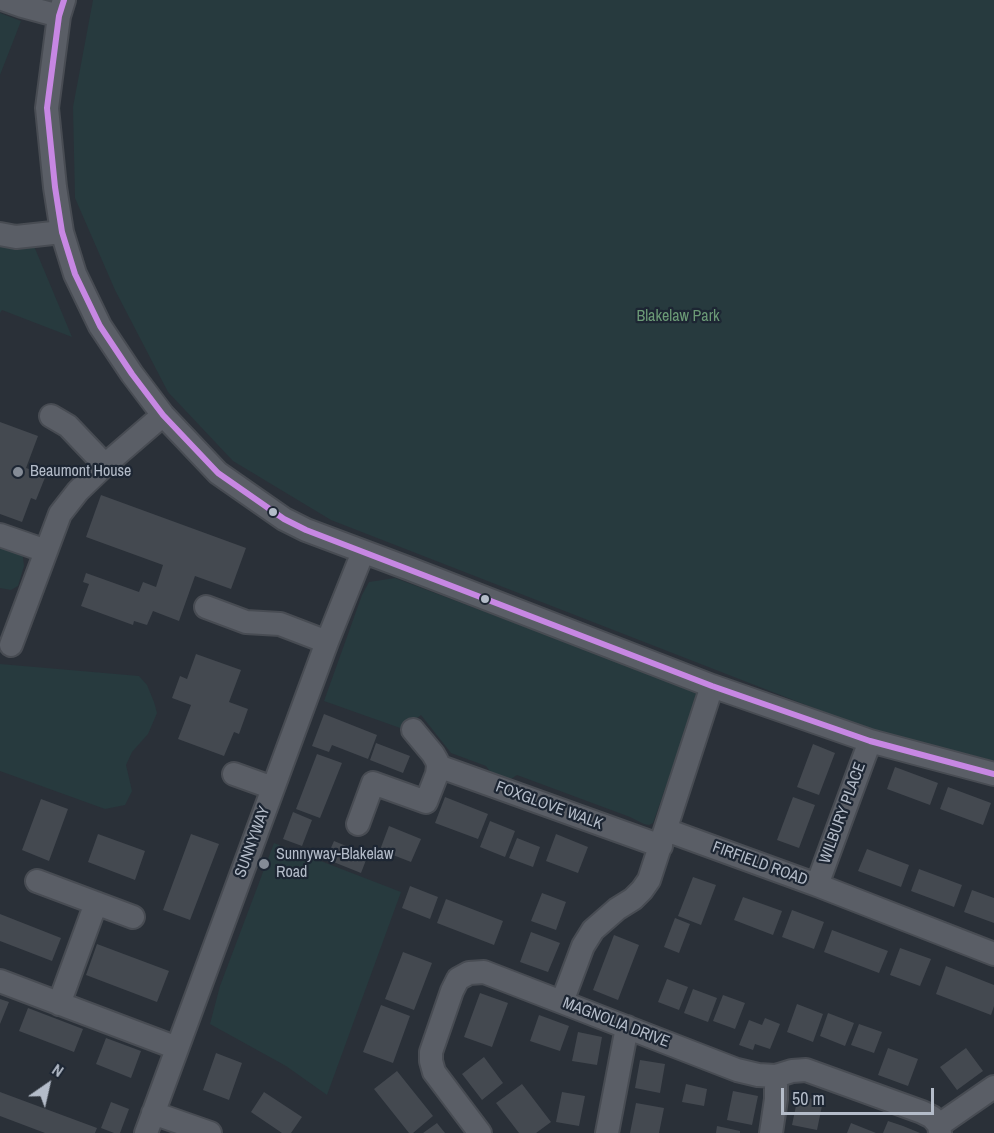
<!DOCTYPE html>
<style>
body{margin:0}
#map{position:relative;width:994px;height:1133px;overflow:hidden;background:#2a3038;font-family:"Archivo Narrow",sans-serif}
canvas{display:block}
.north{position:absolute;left:18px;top:1055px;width:60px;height:60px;-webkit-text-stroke:4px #1d2633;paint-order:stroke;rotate:34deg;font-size:16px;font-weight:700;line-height:24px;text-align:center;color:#b4bcc9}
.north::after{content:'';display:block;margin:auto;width:21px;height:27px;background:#b4bcc9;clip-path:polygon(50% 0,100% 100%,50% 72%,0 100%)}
.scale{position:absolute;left:781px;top:1088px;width:153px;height:27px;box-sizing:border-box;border:3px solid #b4bcc9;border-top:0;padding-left:8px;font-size:18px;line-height:21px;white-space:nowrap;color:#b4bcc9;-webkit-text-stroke:4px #1d2633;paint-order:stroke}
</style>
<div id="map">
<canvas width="994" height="1133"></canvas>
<div class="north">N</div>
<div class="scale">50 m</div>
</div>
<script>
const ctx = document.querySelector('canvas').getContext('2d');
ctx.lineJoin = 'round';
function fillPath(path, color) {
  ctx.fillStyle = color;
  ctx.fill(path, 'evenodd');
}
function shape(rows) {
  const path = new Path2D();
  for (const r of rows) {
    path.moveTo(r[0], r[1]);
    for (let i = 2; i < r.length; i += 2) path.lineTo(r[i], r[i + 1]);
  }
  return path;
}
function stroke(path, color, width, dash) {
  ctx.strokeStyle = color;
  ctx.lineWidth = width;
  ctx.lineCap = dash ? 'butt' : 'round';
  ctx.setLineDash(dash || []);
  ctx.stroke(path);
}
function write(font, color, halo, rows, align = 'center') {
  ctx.font = font + ' "Archivo Narrow",sans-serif';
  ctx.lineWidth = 4.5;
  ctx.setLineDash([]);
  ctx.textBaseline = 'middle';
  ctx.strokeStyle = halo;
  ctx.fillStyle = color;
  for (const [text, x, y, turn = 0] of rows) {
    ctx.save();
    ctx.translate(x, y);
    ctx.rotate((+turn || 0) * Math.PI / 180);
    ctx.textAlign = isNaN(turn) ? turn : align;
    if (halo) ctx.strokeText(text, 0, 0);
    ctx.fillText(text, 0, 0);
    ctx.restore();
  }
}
fillPath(shape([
 [93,0,994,0,994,761,865,728,331,520,233,461,168,392,115,290,75,198,73,107],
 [0,13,21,21,0,75],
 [0,242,34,246,72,337,2,310,0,313],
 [0,541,22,550,24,566,18,586,11,590,0,588],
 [395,578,699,692,653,823,649,825,644,824,630,817,517,775,511,779,492,774,486,766,451,753,421,715,403,729,324,701,362,595,369,582],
 [0,664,139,676,147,685,154,702,157,713,148,734,132,752,126,765,132,791,125,805,105,809,0,771],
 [274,843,401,892,327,1095,286,1066,210,1024,220,986]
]), '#273a3e');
fillPath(shape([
 [0,422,38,436,26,468,46,475,36,500,31,498,22,522,0,514],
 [101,495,246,548,231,589,195,576,179,621,153,611,147,625,134,621,133,625,81,606,89,584,83,582,86,573,139,592,143,582,156,587,163,565,86,537],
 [196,654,241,670,229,702,248,709,239,734,234,732,224,756,178,739,191,705,172,698,180,676,187,679],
 [324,714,377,735,368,759,332,745,329,752,312,746],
 [376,743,410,756,403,773,370,760],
 [813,744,835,753,819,795,797,787],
 [317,754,342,763,320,818,296,809],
 [895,767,938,783,930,805,887,789],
 [948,787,991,803,983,825,940,809],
 [445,797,488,814,478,839,435,823],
 [793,797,815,805,799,848,777,840],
 [41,799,68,809,49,861,22,850],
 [293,812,312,820,302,846,283,839],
 [490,821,515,831,505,857,480,847],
 [389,826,421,839,411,862,380,850],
 [98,834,145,851,135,880,88,862],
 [191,834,219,844,190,920,163,910],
 [556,834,588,847,578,873,546,861],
 [517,838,540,847,533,867,509,858],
 [334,841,368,855,361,873,326,859],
 [867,849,909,865,901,887,858,871],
 [919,869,962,885,954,907,911,891],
 [693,877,716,885,701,925,678,916],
 [410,886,438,897,430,919,402,908],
 [972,890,994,898,994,923,964,912],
 [542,893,566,902,556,930,531,921],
 [743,897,782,911,773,935,734,920],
 [446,899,503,921,494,945,437,923],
 [792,910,824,922,814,949,782,937],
 [0,914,61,938,52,961,0,941],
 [675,918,690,924,679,953,664,947],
 [832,930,888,951,879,973,824,952],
 [531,932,560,943,548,972,520,962],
 [614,935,639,945,618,1000,593,990],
 [97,944,169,971,157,1002,86,975],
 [900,948,931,959,920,986,890,975],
 [403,952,432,963,414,1010,385,999],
 [946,966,994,985,994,1006,991,1015,936,994],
 [667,979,688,987,679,1010,658,1002],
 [693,989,717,998,708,1022,684,1013],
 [480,993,508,1003,492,1047,464,1037],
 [723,995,745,1003,735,1029,713,1021],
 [0,999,9,1002,0,1024],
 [797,1004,823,1014,813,1042,787,1032],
 [381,1005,410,1016,393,1063,363,1052],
 [28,1008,83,1029,74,1052,19,1031],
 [828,1013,854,1023,845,1046,820,1036],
 [539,1015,569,1026,560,1051,530,1041],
 [765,1018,780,1024,770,1049,755,1044,753,1050,739,1045,749,1020,762,1025],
 [859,1024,882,1032,874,1053,851,1045],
 [578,1032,602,1037,597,1065,572,1061],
 [106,1038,141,1051,131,1078,96,1064],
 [888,1048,918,1059,908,1086,878,1075],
 [966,1048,983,1071,957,1090,940,1067],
 [216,1053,242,1063,229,1100,203,1090],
 [484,1057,503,1083,482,1100,462,1074],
 [640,1060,665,1064,660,1093,635,1088],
 [397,1071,433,1116,413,1133,409,1133,374,1089],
 [522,1084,551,1122,536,1133,519,1133,496,1103],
 [686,1084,707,1089,704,1106,682,1102],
 [733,1091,758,1096,752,1125,727,1120],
 [0,1092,97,1128,95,1133,45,1133,0,1116],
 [264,1092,302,1117,291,1133,282,1133,251,1112],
 [562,1092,585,1096,579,1126,556,1122],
 [798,1096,823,1101,817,1130,792,1125],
 [111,1102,129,1109,120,1133,114,1133,101,1128],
 [636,1103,664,1108,659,1133,630,1133],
 [888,1121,903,1126,920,1133,883,1133],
 [437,1123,445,1133,423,1133],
 [851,1123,876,1133,847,1133],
 [717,1126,740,1131,740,1133,716,1133]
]), '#444950');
const minor = shape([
 [5,0,22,6,59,16],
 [64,0,59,16,47,108,55,187,62,232,75,274,100,326,132,374,163,415,218,473,284,519,306,530,410,569,712,686,870,741,994,774],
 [0,234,16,237,62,232],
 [51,416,68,426,105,465],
 [0,535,46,551],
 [206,607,246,622,280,624,327,642],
 [11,645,60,514,78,491,105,465,163,415],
 [438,766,661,846],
 [234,774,273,788],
 [358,824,373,783,426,802,437,774,438,766,437,761,433,754,413,730],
 [666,830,817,885,994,954],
 [37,881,133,917],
 [817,885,870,741],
 [0,981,177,1048],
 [562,1002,583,946,593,930,617,909,633,899,642,890,649,880,712,686],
 [59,1004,96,903],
 [153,1113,210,1133],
 [939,1125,994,1087],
 [146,1133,327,642,363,552],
 [480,1133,434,1072,431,1061,431,1052,452,991,458,979,469,973,484,972,737,1070,758,1075,776,1076,792,1071,806,1070,922,1112,932,1117,939,1125,940,1133],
 [607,1133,627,1027],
 [771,1133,776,1099,776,1076]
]);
stroke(minor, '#484c53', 26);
stroke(minor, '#5a5e66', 22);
stroke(shape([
 [64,0,59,16,47,108,55,187,62,232,75,274,100,326,132,374,163,415,218,473,284,519,306,530,712,686,870,741,994,774]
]), '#c787e3', 6);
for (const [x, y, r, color] of [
 [18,472,6,"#848b96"],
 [273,512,5,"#b4bcc9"],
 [485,599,5,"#b4bcc9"],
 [264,864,6,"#848b96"]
]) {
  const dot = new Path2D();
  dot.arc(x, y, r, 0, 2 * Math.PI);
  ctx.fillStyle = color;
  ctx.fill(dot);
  stroke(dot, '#1d2633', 2);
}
write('16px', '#6b9a76', '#1d2633', [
 ["Blakelaw Park",678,317]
]);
write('16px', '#b4bcc9', '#1d2633', [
 ["Beaumont House",30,472],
 ["Sunnyway-Blakelaw",276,855],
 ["Road",276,873]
], 'left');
write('16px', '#b4bcc9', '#1d2633', [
 ["FOXGLOVE WALK",549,806,20],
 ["WILBURY PLACE",843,813,-70],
 ["SUNNYWAY",253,842,-70],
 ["FIRFIELD ROAD",760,864,20],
 ["MAGNOLIA DRIVE",616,1023,21]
]);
</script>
